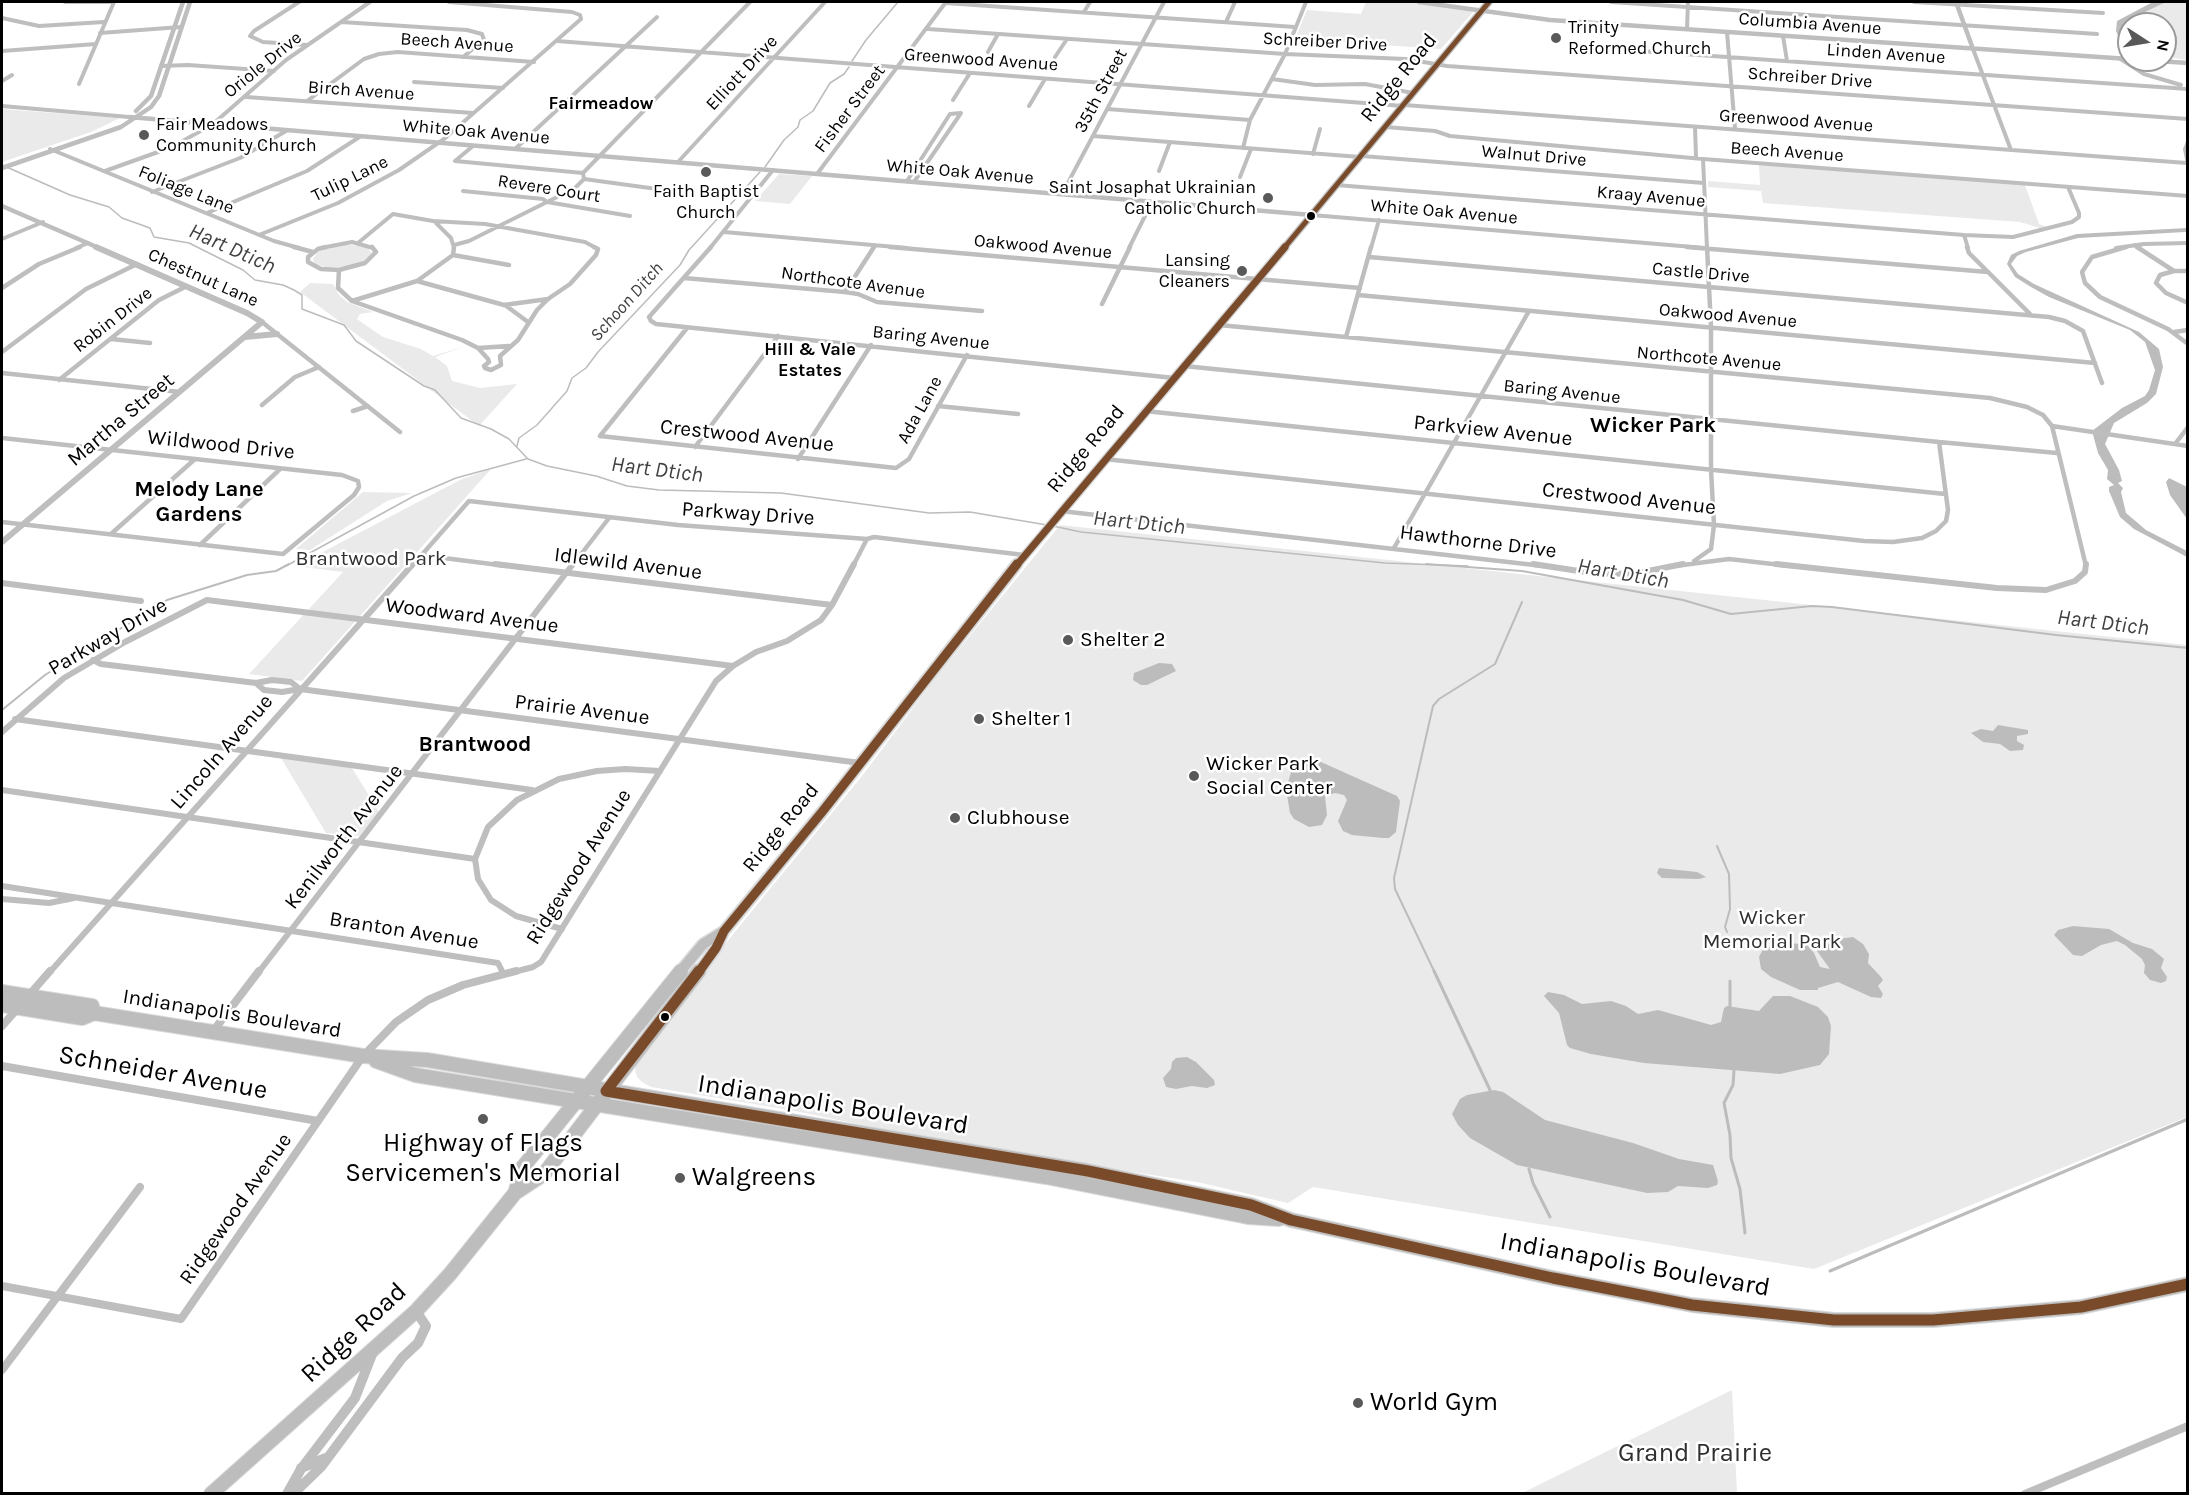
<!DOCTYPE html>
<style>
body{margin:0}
#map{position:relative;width:2189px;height:1495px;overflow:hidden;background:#fff;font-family:Karla,sans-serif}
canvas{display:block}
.frame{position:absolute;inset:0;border:3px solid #000;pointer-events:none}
.north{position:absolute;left:2117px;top:12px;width:60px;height:60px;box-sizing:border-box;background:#fff;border:2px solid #999;border-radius:50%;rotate:102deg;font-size:16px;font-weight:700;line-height:24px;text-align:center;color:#000}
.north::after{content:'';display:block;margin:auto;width:21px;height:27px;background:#595959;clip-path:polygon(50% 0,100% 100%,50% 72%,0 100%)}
</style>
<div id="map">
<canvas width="2189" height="1495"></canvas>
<div class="frame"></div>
<div class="north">N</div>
</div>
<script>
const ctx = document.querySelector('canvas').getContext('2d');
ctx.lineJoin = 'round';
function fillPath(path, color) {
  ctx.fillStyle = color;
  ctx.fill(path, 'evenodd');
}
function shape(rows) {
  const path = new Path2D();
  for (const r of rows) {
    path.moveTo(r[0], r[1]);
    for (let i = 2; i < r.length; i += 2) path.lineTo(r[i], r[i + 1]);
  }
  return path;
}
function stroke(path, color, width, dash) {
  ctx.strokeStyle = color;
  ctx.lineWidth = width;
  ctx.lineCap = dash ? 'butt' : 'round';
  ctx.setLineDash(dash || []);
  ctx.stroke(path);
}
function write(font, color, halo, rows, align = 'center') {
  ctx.font = font + ' Karla,sans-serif';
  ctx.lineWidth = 5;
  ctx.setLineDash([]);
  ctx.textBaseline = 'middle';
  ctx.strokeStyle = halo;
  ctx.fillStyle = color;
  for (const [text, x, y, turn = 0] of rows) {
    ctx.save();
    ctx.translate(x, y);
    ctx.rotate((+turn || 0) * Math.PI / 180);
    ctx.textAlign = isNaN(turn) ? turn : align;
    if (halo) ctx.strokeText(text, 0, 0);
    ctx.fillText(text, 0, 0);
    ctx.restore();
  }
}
fillPath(shape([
 [1366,2,1404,2,1470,8,1474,11,1441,49,1295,39,1307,10,1361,14],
 [2166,2,2187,2,2187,60,2168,57,2172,54,2165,53,2165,24,2129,24,2129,39,2124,34,2124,26,2129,18],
 [2,109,120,118,91,132,2,162],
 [1759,164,2025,185,2039,224,2047,227,2043,229,2020,222,1763,203,1761,191,1708,187,1708,181,1760,185],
 [779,174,812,176,790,204,755,201],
 [343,244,367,247,372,253,364,261,347,267,327,268,314,263,313,259,318,252],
 [310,283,333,284,339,295,347,302,373,312,360,314,357,319,383,337,421,349,433,356,466,346,435,357,447,366,452,381,480,388,517,384,479,426,300,292],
 [491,469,302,681,249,674,343,572,296,566,460,480],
 [363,492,412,493,387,501,310,550,296,549],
 [1060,525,2187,645,2187,1117,1814,1269,1313,1187,1288,1203,1197,1182,954,1144,790,1110,651,1087,642,1082,637,1077,635,1069,638,1061,721,949,862,776,937,676],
 [281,758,352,768,379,812,359,836,326,833],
 [1732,1390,1737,1493,1522,1493]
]), '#eaeaea');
fillPath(shape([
 [2166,2,2126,21,2124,33,2129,39,2129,44,2119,38,2116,31,2117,21,2151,3],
 [2187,228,2187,231,2185,232,2078,238,2026,252,2017,256,2011,264,2018,274,2034,284,2139,332,2159,349,2163,367,2156,394,2147,403,2114,423,2105,444,2119,470,2122,481,2118,483,2123,488,2121,492,2126,513,2146,530,2187,551,2187,557,2134,529,2120,517,2109,491,2109,487,2114,485,2107,479,2108,470,2098,453,2092,431,2122,408,2145,396,2149,390,2155,370,2145,342,2130,330,2049,297,2031,287,2015,277,2007,264,2011,255,2019,251,2077,234],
 [2169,478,2187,487,2187,519,2170,495,2166,482],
 [1159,663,1172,664,1176,671,1147,685,1141,685,1133,680,1134,673],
 [1998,725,2028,730,2028,734,2017,736,2017,741,2024,745,2023,750,2010,751,2000,744,1983,742,1971,733,1981,729,1993,731],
 [1305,759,1321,762,1397,796,1400,801,1396,832,1389,838,1383,838,1352,835,1343,831,1338,821,1347,800,1344,795,1335,793,1325,796,1327,815,1322,825,1309,827,1294,819,1290,813,1286,789,1292,769],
 [1659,868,1697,872,1706,877,1699,879,1662,878,1657,873],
 [2073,926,2109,929,2133,943,2152,949,2164,959,2161,968,2167,977,2166,981,2161,983,2150,980,2144,973,2145,965,2142,959,2125,945,2117,941,2101,945,2082,956,2073,955,2054,935,2058,930],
 [1853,937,1863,944,1869,954,1868,963,1881,977,1883,980,1878,986,1883,994,1881,998,1871,997,1838,982,1818,988,1818,990,1800,990,1771,977,1761,969,1759,957,1762,951,1772,945,1791,943,1807,945,1814,953,1820,967,1830,969,1817,951,1816,945,1827,945,1838,939],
 [1548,992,1564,995,1582,1004,1611,1001,1626,1006,1638,1014,1658,1010,1711,1025,1721,1022,1724,1008,1727,1006,1759,1011,1773,996,1790,996,1818,1007,1828,1017,1831,1026,1829,1054,1820,1065,1780,1074,1644,1063,1591,1054,1570,1048,1567,1045,1559,1013,1544,996],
 [1187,1057,1196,1062,1214,1080,1215,1085,1207,1088,1192,1086,1176,1089,1166,1087,1163,1078,1171,1069,1172,1062,1176,1058],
 [1494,1090,1503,1092,1545,1120,1633,1143,1679,1159,1713,1165,1718,1181,1717,1185,1708,1188,1678,1186,1668,1192,1647,1193,1517,1165,1470,1138,1458,1125,1452,1114,1460,1099,1467,1095]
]), '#bcbcbc');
stroke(shape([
 [852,61,866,40,898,2],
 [2,165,70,195,109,207,122,218,150,228,154,237,189,243,243,270,255,280,283,285,294,290,302,295,302,309,344,325,356,341,424,386,435,390,461,418,491,429,509,439,528,459,547,466,596,476,627,486,659,490,781,493,929,513,970,512,1047,525],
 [765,167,784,140,798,127,800,120,813,111,830,83,844,74,849,67],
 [517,446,519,438,537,425,567,391,572,378,586,368,598,352,680,265,689,250,760,172],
 [1053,526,1081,532,1385,563,1468,566],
 [286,566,414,496,456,478,526,459]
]), '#bcbcbc', 1.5);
stroke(shape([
 [1426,564,1522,571,1683,600,1731,614,1812,606,1832,607,2056,635,2188,648],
 [2,710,45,675,167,600,247,575,276,571,289,564],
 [1717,846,1729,874,1730,909,1725,927,1727,932],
 [1435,973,1395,889,1394,878,1433,706,1439,699,1495,664,1522,602]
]), '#bcbcbc', 2);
stroke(shape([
 [1434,971,1490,1090],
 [1730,981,1730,1006],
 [1734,1070,1733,1085,1724,1103,1730,1135,1731,1158,1740,1189,1745,1233],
 [1529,1169,1533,1183,1550,1217],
 [1830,1271,2188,1119]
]), '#bcbcbc', 3);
const primaryFar3 = shape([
 [1284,248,1489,2]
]);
const primaryFar2 = shape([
 [1016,566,1285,247]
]);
const primaryFar1 = shape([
 [679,973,703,944,724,931],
 [698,973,716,948,724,931,822,812,1017,564]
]);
const primary = shape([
 [515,1193,523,1167,681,971],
 [211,1494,416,1311,450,1274,515,1193,544,1174,699,971]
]);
const trunk = shape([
 [2,992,92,1006,94,1013],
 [2,1005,82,1018,94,1013,363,1056,427,1060,1088,1171,1251,1205,1291,1220,1553,1278,1692,1305,1834,1320,1933,1320,2081,1307,2188,1284],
 [376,1061,415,1075,1046,1177,1248,1217,1279,1219]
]);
stroke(primaryFar3, '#dbdbdb', 8);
stroke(primaryFar2, '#dbdbdb', 10);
stroke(primaryFar1, '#dbdbdb', 13);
stroke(primary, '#dbdbdb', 16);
stroke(trunk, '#dbdbdb', 16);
stroke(shape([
 [65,2,110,2],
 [299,2,254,31,250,36,263,42,307,45],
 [1611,2,2097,34],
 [1914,2,2103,13],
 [945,3,1295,27],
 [1084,12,1090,2],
 [2,18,39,26,104,22],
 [341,22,467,30,482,34,484,40,463,57],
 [1226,22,1235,2],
 [928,29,1285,54,1406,59,1447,66,2188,119],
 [1687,29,1688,2],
 [1727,32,1735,129],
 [100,33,181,27],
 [1783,36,1787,61],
 [557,41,1403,106],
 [1583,47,2188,89],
 [1973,49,2011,150],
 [2,51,96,44],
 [988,52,998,34],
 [1055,57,1067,39],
 [2119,58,2144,74,2181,85],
 [161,66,188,65,274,71],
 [1272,79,1315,85,1365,84,1413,93],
 [2,81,12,75],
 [414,82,503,88],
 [79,84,114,2],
 [246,97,473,113],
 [953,100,970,73],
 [307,101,364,59,379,54,398,52,534,62],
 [1404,105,2187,163],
 [2,106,129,117],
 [1029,106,1045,79],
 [1107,109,1250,120],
 [1386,127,1435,131,1450,136,1703,159,2188,196],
 [1695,127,1696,157],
 [1093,136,1360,157],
 [2188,142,2185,149,2188,164],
 [473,146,455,161,583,173,584,179,657,189],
 [1243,148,1250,120,1285,54,1306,2],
 [50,149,274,241,299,248],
 [515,149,657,17],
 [1313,154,1320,129],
 [1362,156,1704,183],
 [1703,159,1707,248],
 [678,162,825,2],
 [105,171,172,147,213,124,286,60,370,2],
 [1159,171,1170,142],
 [583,173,750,2],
 [817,174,946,2],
 [1240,177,1251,149],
 [907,181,950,114,961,113,914,182],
 [1336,185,1964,235],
 [463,191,543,199,547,202,630,216],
 [152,192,240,158,286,131],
 [1062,194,1164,2],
 [207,213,307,171,361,136],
 [1312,215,1705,248],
 [434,221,451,238,454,248],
 [724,232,907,248],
 [259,235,338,203,399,170,444,139,581,19,580,15,572,12,449,2],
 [2,239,43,222],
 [358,243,393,214,433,221,485,224,585,242,596,248],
 [454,245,469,241,575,188,584,179],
 [2135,245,2140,248],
 [76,248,88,243],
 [321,248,352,242,373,248],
 [710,248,773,170],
 [873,248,875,245],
 [1129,248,1152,202],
 [1371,248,1379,220],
 [1968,248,1964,235,2013,237,2072,222,2079,217,2079,213,2068,187],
 [2116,248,2144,244,2188,243]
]), '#bebebe', 4);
stroke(shape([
 [294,247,313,252],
 [326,247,318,249,308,257,308,262,321,269,339,270,365,263,376,252,372,247],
 [711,247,649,317,651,321,656,324,1174,378],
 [890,247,1360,288],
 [1687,247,1988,272],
 [1967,247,1969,253,2031,315],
 [2126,247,2092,257,2082,272,2085,283,2100,297,2168,329,2188,344],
 [2137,247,2174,271,2160,275,2156,283,2166,293,2188,303],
 [453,255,509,265],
 [1369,257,2049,317,2065,321,2083,331,2102,383],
 [339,270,338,288,352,301,462,340,478,348,488,359,489,362,484,366,485,368,491,370,501,365,500,356,518,340,537,310,548,299,570,284,596,255,598,249,594,247],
 [2174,271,2188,271],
 [684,278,845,292,858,294,877,302,982,311],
 [417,281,504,305,548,299],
 [2,288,39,264,80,247],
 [845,292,874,247],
 [1358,295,2095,363],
 [352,301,417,281,453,255,454,247],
 [1102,304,1130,247],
 [505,305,528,322],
 [262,322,400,432],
 [1219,325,1990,398,2027,407,2043,415,2052,426,2188,446],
 [2174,332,2188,330],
 [1346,337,1371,247],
 [111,339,150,343],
 [478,348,509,346],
 [2,352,86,289,137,264],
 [1184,366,1939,442],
 [2,373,180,392],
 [59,380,159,300,187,286],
 [262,405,295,377,319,367],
 [938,406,1018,414],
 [353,411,368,406],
 [1145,411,1945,494],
 [2052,426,2086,566],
 [600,436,896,468,909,459,967,355],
 [600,436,687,328],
 [2,438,342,475,358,481,359,487,354,495,283,554,2,522],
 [2175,444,2188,427],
 [695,447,778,336],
 [798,459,871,345],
 [1105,459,1864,541,1893,542,1922,538,1936,531,1946,521,1948,510,1939,442,2057,453],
 [1061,511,1543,566],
 [111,534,195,459],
 [200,545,280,469],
 [1394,548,1529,311],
 [420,555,507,566],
 [1694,561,1711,549,1714,525,1711,470,1711,327,1707,247],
 [412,566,469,501,678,525,867,539,874,537,1024,555],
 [572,566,609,518],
 [853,566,867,539],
 [1675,566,1729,559,1790,566]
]), '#bebebe', 4.5);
stroke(shape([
 [495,564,832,605],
 [1533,564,1592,573,1633,574,1683,564],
 [1776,564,1997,588,2046,590,2075,581,2085,572,2086,564],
 [2,583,141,601],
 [93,660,101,664,256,683,272,680,291,682,300,689],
 [256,683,264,690,282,692,300,689,860,763],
 [15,719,532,790],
 [2,732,64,678,125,642,207,600,733,666],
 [2,790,475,859],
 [2,886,498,963,503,973],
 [2,899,49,903,74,898],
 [562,929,516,916,491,900,478,879,475,859,488,827,517,800,559,779,597,771,625,769,660,771],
 [49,973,413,564],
 [258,973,573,564],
 [510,973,533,967,541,962,716,681,733,666,756,652,787,641,821,620,832,605,854,564]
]), '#bebebe', 6);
stroke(shape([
 [30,994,50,971],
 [2,1026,17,1009],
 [214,1030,259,971],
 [2,1066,318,1121],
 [2,1286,181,1319,363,1056,396,1022,428,1000,463,985,516,971],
 [2,1370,140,1187],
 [2025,1494,2188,1426]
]), '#bebebe', 8);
stroke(shape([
 [1419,2,1550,20,2129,59],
 [1956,2,1973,49],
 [2143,60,2188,63],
 [136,111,151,96,183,2],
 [129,117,1312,215],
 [2,168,121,127,151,107,159,96,190,2],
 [2,206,99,248]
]), '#bebebe', 4.5);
stroke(shape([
 [245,337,277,334],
 [2,542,262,322,247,313,96,247]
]), '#bebebe', 6);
stroke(shape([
 [301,1468,326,1458],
 [287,1494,301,1469,355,1398,373,1352],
 [293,1494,321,1467,402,1358,418,1343,426,1326,416,1311]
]), '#bebebe', 10);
stroke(primaryFar3, '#bdbdbd', 7);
stroke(primaryFar2, '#bdbdbd', 8);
stroke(primaryFar1, '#bdbdbd', 10);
stroke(primary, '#bdbdbd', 14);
stroke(trunk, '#bdbdbd', 14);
stroke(shape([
 [1284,248,1489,2]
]), '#7a4b2a', 5);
stroke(shape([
 [1016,566,1285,247]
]), '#7a4b2a', 7);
stroke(shape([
 [698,973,716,948,724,931,822,812,1017,564]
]), '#7a4b2a', 9);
stroke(shape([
 [699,971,606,1091,1088,1171,1251,1205,1291,1220,1553,1278,1692,1305,1834,1320,1933,1320,2081,1307,2188,1284]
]), '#7a4b2a', 11);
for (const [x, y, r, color] of [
 [1556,38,6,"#595959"],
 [144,135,6,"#595959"],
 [706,172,6,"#595959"],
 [1268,198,6,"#595959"],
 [1311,216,5,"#000"],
 [1242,271,6,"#595959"],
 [1068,640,6,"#595959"],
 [979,719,6,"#595959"],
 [1194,776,6,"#595959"],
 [955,818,6,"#595959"],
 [665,1017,5,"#000"],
 [483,1119,6,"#595959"],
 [680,1178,6,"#595959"],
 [1358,1403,6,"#595959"]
]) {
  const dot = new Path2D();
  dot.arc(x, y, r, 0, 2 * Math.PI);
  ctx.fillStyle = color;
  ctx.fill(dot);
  stroke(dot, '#fff', 2);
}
write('18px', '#000', '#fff', [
 ["Columbia Avenue",1810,24,4],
 ["Schreiber Drive",1325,42,3],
 ["Beech Avenue",457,43,4],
 ["Linden Avenue",1886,54,4],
 ["Greenwood Avenue",981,60,4],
 ["Oriole Drive",263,65,-39],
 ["Elliott Drive",742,73,-47],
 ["Schreiber Drive",1810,78,4],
 ["Birch Avenue",361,91,4],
 ["35th Street",1101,91,-62],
 ["Fisher Street",850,109,-53],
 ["Greenwood Avenue",1796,121,4],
 ["White Oak Avenue",476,132,5],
 ["Beech Avenue",1787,152,4],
 ["Walnut Drive",1534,156,5],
 ["White Oak Avenue",960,172,5],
 ["Tulip Lane",350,179,-26],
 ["Revere Court",549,189,9],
 ["Foliage Lane",186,190,22],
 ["Kraay Avenue",1651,197,5],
 ["White Oak Avenue",1444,212,5],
 ["Oakwood Avenue",1043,247,5],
 ["Castle Drive",1701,273,5],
 ["Chestnut Lane",203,278,24],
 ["Northcote Avenue",853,283,8],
 ["Oakwood Avenue",1728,316,5],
 ["Robin Drive",113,320,-38],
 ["Baring Avenue",931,338,6],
 ["Northcote Avenue",1709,359,5],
 ["Baring Avenue",1562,392,6],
 ["Ada Lane",920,410,-61]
]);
write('18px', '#000', '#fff', [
 ["Trinity",1568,28],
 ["Reformed Church",1568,49],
 ["Fair Meadows",156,125],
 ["Community Church",156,146],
 ["Saint Josaphat Ukrainian",1256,188,"right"],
 ["Catholic Church",1256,209,"right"],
 ["Faith Baptist",706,192,"center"],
 ["Church",706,213,"center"],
 ["Lansing",1230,261,"right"],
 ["Cleaners",1230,282,"right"]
], 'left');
write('bold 18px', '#000', '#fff', [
 ["Fairmeadow",601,104],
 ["Hill & Vale",810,350],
 ["Estates",810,371]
]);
write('italic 18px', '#414141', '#fff', [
 ["Schoon Ditch",627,302,-48]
]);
write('21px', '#000', '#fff', [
 ["Ridge Road",1399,78,-51],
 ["Martha Street",121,420,-40],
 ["Parkview Avenue",1493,431,6],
 ["Crestwood Avenue",747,436,6],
 ["Wildwood Drive",221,445,6],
 ["Ridge Road",1086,449,-50],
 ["Crestwood Avenue",1629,499,6],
 ["Parkway Drive",748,514,4],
 ["Hawthorne Drive",1478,542,7],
 ["Idlewild Avenue",628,564,7],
 ["Woodward Avenue",472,616,7],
 ["Parkway Drive",108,637,-30],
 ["Prairie Avenue",582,710,7],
 ["Lincoln Avenue",222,752,-49],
 ["Ridge Road",781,828,-51],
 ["Kenilworth Avenue",344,837,-52],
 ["Ridgewood Avenue",579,867,-58],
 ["Branton Avenue",404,931,9],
 ["Indianapolis Boulevard",232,1014,9],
 ["Ridgewood Avenue",236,1209,-55]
]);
write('21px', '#303030', '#fff', [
 ["Brantwood Park",371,559],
 ["Wicker",1772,918],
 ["Memorial Park",1772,942]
]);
write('21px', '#000', '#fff', [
 ["Shelter 2",1080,640],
 ["Shelter 1",991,719],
 ["Wicker Park",1206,764],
 ["Social Center",1206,788],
 ["Clubhouse",967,818]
], 'left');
write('italic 22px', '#414141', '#fff', [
 ["Hart Dtich",232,249,24],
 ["Hart Dtich",657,470,7],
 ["Hart Dtich",1139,523,6],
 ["Hart Dtich",1623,574,10],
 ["Hart Dtich",2103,623,7]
]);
write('bold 22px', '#000', '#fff', [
 ["Wicker Park",1653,426],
 ["Melody Lane",199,490],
 ["Gardens",199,515],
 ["Brantwood",475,745]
]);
write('26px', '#000', '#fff', [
 ["Schneider Avenue",163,1073,10],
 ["Indianapolis Boulevard",833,1105,9],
 ["Indianapolis Boulevard",1635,1265,10],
 ["Ridge Road",354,1333,-43]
]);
write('26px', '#000', '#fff', [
 ["Highway of Flags",483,1144,"center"],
 ["Servicemen's Memorial",483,1174,"center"],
 ["Walgreens",692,1178],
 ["World Gym",1370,1403]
], 'left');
write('26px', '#303030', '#fff', [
 ["Grand Prairie",1695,1454]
]);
</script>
